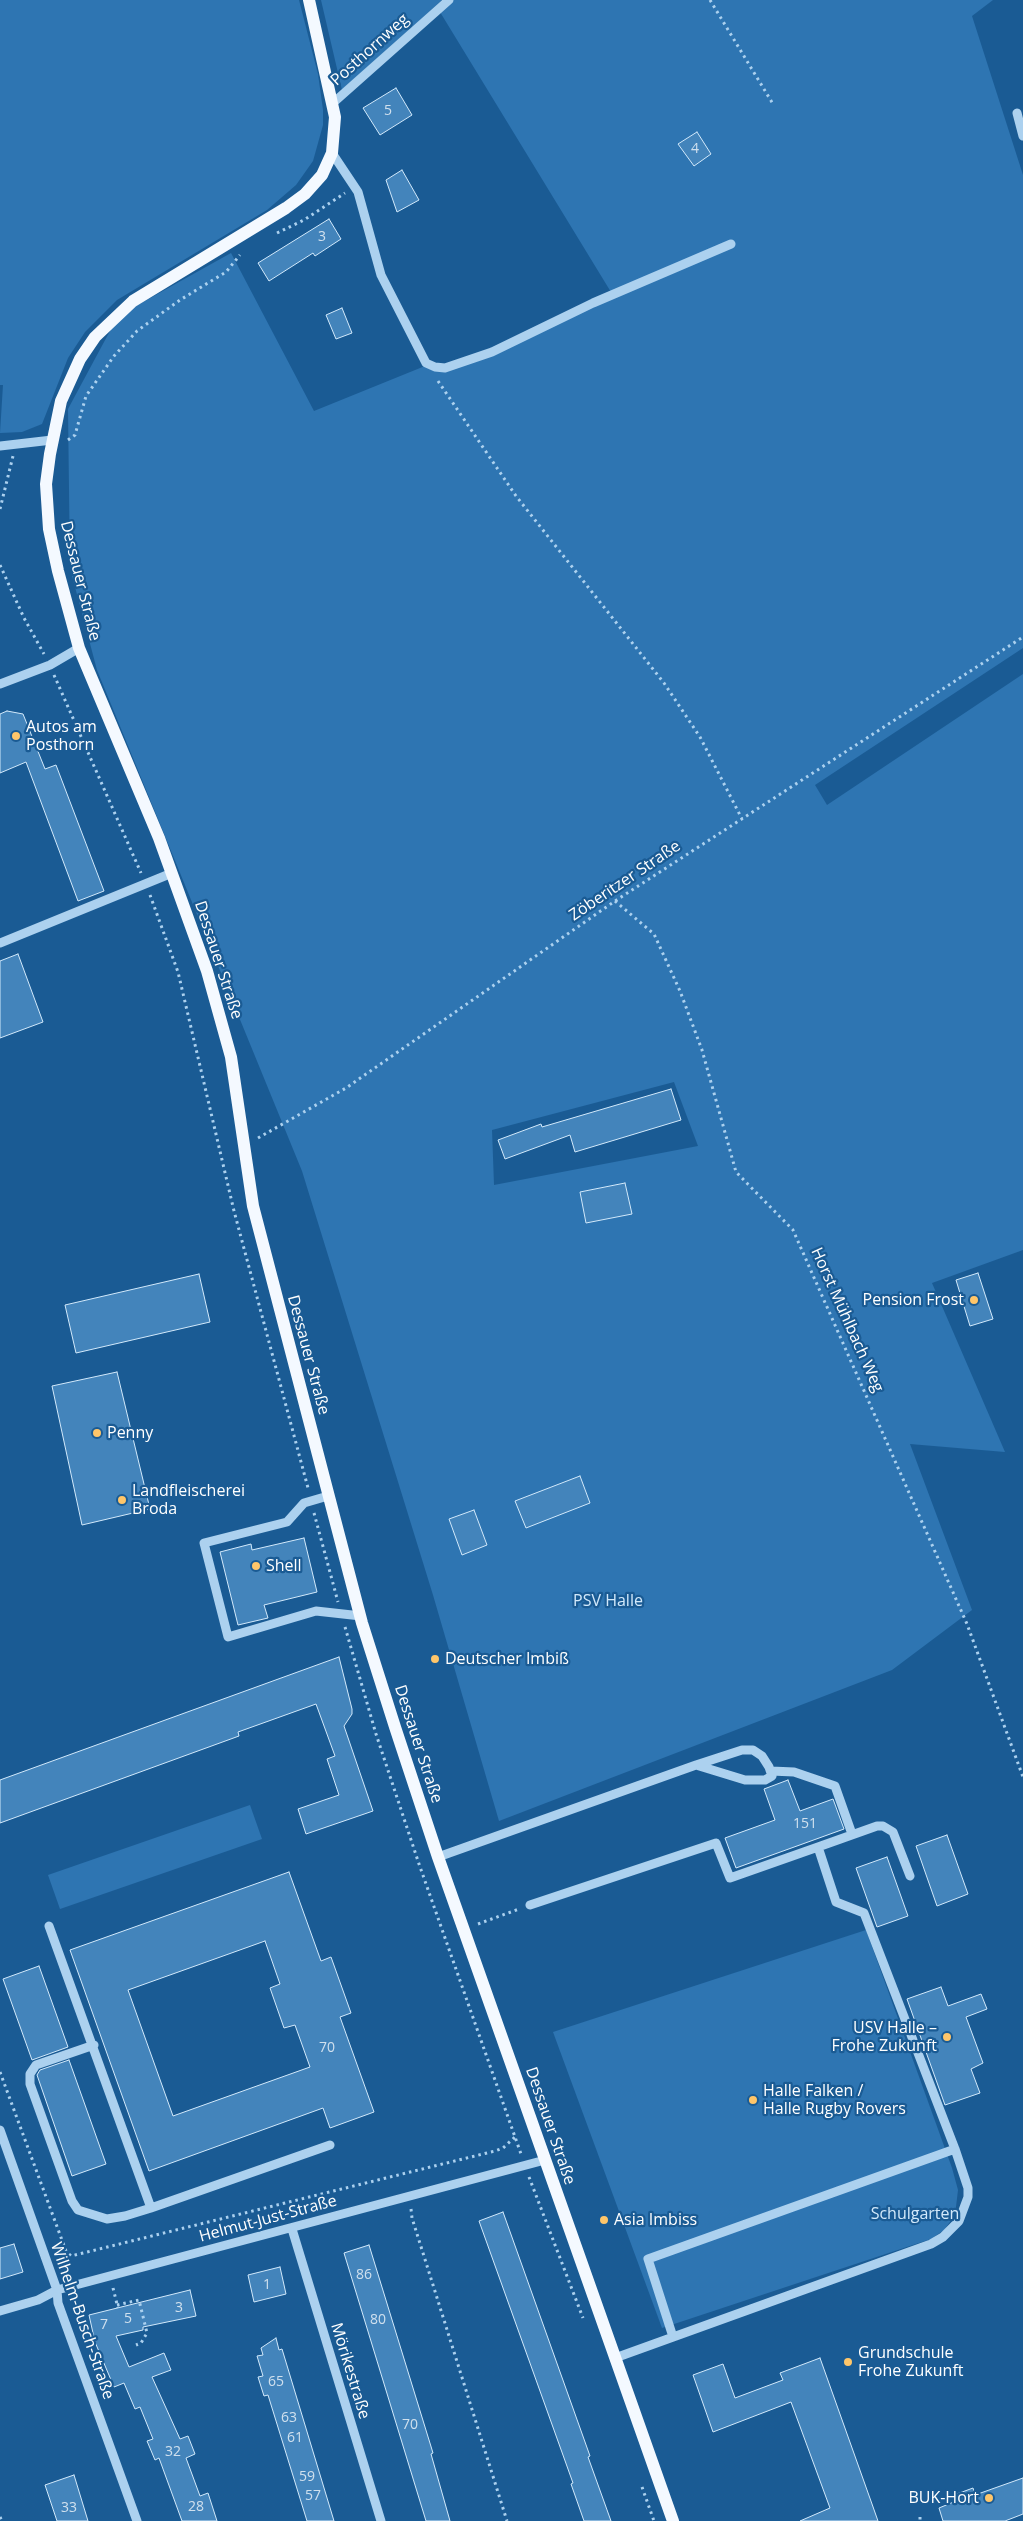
<!DOCTYPE html>
<meta charset="utf-8">
<style>
body{margin:0}
canvas{display:block;background:#1a5b94}
</style>
<canvas width="1023" height="2521"></canvas>
<script>
const ctx = document.querySelector('canvas').getContext('2d');
ctx.lineJoin = 'round';
function fillPath(path, color) {
  ctx.fillStyle = color;
  ctx.fill(path, 'evenodd');
}
function shape(rows) {
  const path = new Path2D();
  for (const r of rows) {
    path.moveTo(r[0], r[1]);
    for (let i = 2; i < r.length; i += 2) path.lineTo(r[i], r[i + 1]);
  }
  return path;
}
function stroke(path, color, width, dash) {
  ctx.strokeStyle = color;
  ctx.lineWidth = width;
  ctx.lineCap = dash ? 'butt' : 'round';
  ctx.setLineDash(dash || []);
  ctx.stroke(path);
}
function write(font, color, halo, rows, align = 'center') {
  ctx.font = font + ' "Open Sans",sans-serif';
  ctx.lineWidth = 4.5;
  ctx.setLineDash([]);
  ctx.textBaseline = 'middle';
  ctx.strokeStyle = halo;
  ctx.fillStyle = color;
  for (const [text, x, y, turn = 0] of rows) {
    ctx.save();
    ctx.translate(x, y);
    ctx.rotate((+turn || 0) * Math.PI / 180);
    ctx.textAlign = isNaN(turn) ? turn : align;
    if (halo) ctx.strokeText(text, 0, 0);
    ctx.fillText(text, 0, 0);
    ctx.restore();
  }
}
fillPath(shape([
 [0,0,299,0,318,74,323,110,323,125,313,161,296,185,267,210,117,300,85,332,68,358,42,424,22,432,0,433,3,385,0,385],
 [321,0,442,0,342,90],
 [453,0,993,0,972,16,1023,175,1023,648,815,785,827,805,1023,674,1023,1250,932,1283,1005,1452,910,1444,972,1610,892,1670,499,1821,433,1595,302,1171,97,670,70,568,68,409,118,316,231,253,314,411,425,366,439,371,614,297,440,12],
 [674,1082,698,1146,494,1185,492,1130],
 [250,1805,262,1839,60,1909,48,1875],
 [866,1930,952,2168,958,2190,955,2215,944,2230,931,2239,662,2328,553,2032]
]), '#2e75b2');
const building = shape([
 [396,88,412,115,380,135,363,108,396,88],
 [697,132,711,154,694,166,678,144,697,132],
 [402,170,419,200,397,212,386,180,402,170],
 [329,219,341,239,315,256,313,253,269,281,258,263,329,219],
 [342,308,352,333,336,339,326,315,342,308],
 [7,711,23,714,45,769,56,765,104,891,78,901,26,762,0,773,0,714,7,711],
 [18,954,43,1022,0,1038,0,961,18,954],
 [671,1089,681,1120,575,1152,570,1135,505,1159,498,1140,541,1124,542,1127,671,1089],
 [625,1183,632,1214,586,1223,580,1192,625,1183],
 [978,1273,993,1319,970,1326,956,1280,978,1273],
 [199,1274,210,1322,76,1353,65,1305,199,1274],
 [117,1372,150,1509,82,1525,52,1386,117,1372],
 [580,1476,590,1503,526,1528,515,1501,580,1476],
 [474,1510,487,1545,462,1555,449,1519,474,1510],
 [304,1538,317,1592,264,1605,268,1618,238,1625,220,1552,251,1544,252,1550,304,1538],
 [339,1657,352,1709,352,1714,344,1726,373,1811,306,1834,298,1809,339,1795,327,1759,335,1756,316,1704,238,1732,239,1736,0,1823,0,1780,339,1657],
 [788,1780,800,1811,833,1799,844,1829,736,1868,725,1838,775,1820,764,1789,788,1780],
 [947,1835,968,1894,937,1906,916,1846,947,1835],
 [887,1857,908,1916,877,1927,856,1868,887,1857],
 [289,1872,321,1961,331,1957,351,2013,340,2017,374,2112,330,2128,323,2108,149,2171,70,1950,289,1872],
 [265,1941,280,1984,270,1988,284,2028,295,2025,310,2067,173,2116,128,1990,265,1941],
 [39,1966,68,2047,32,2060,3,1979,39,1966],
 [941,1987,948,2006,981,1994,987,2009,966,2017,983,2063,971,2069,980,2093,945,2105,907,1999,941,1987],
 [69,2060,106,2164,72,2176,37,2075,40,2070,69,2060],
 [503,2212,590,2456,588,2457,611,2521,584,2521,571,2484,573,2483,479,2221,503,2212],
 [14,2244,23,2272,0,2279,0,2248,14,2244],
 [369,2245,433,2453,431,2454,450,2521,426,2521,344,2253,369,2245],
 [280,2267,286,2294,254,2302,248,2275,280,2267],
 [190,2290,196,2316,143,2327,143,2330,116,2336,129,2367,164,2353,171,2370,152,2377,180,2439,188,2436,195,2454,186,2458,200,2496,208,2493,217,2521,182,2521,159,2458,155,2460,147,2441,153,2439,140,2407,135,2409,124,2383,114,2387,95,2342,89,2315,190,2290],
 [276,2338,279,2350,282,2349,334,2521,307,2521,268,2395,264,2396,258,2377,263,2376,257,2356,263,2355,261,2348,276,2338],
 [820,2358,872,2504,878,2521,800,2521,830,2508,791,2402,713,2432,693,2375,723,2364,735,2398,783,2380,780,2373,820,2358],
 [74,2475,88,2521,57,2521,45,2485,74,2475],
 [1023,2478,1023,2514,1005,2521,943,2521,939,2508,956,2501,954,2495,973,2488,975,2495,1023,2478]
]);
fillPath(building, '#4384bb');
stroke(building, '#d2e9fb', 1);
stroke(shape([
 [710,0,773,104],
 [277,233,304,220,345,193],
 [438,381,516,496,664,683,700,737,742,819],
 [68,440,75,435,86,396,114,356,137,331,180,300,226,272,240,255],
 [0,509,13,456],
 [0,565,24,618,44,654],
 [54,675,141,873],
 [150,895,178,972,234,1211,308,1488],
 [615,901,654,934,680,991,702,1050,736,1172,793,1230,967,1624,1023,1777],
 [258,1138,346,1088,615,901,1023,637],
 [314,1513,338,1602],
 [345,1627,376,1734,419,1864,521,2154],
 [478,1924,519,1909],
 [0,2072,66,2251,71,2256,495,2151,503,2148,515,2137],
 [529,2177,583,2318],
 [411,2209,412,2218,507,2521],
 [113,2288,118,2308],
 [117,2305,139,2300,147,2333,141,2343,136,2345],
 [642,2487,654,2521],
 [0,2517,2,2521],
 [920,2517,920,2521]
]), '#acd1ef', 3, [2.5, 4]);
stroke(shape([
 [333,103,449,0],
 [1017,113,1023,136],
 [332,153,358,192,381,275,426,363,435,367,445,368,492,352,593,303,731,244],
 [0,446,52,440],
 [0,684,50,665,79,648],
 [0,943,172,873],
 [328,1496,304,1503,287,1522,204,1543,228,1637,316,1611,361,1616],
 [771,1771,794,1772,835,1786,852,1834],
 [438,1857,696,1765,742,1750,753,1750,762,1756,769,1767,772,1776,765,1780,745,1780,696,1765],
 [910,1876,893,1832,883,1826,877,1826,818,1847,836,1902,864,1913,955,2149],
 [530,1905,716,1843,730,1878,818,1847],
 [49,1926,151,2208,330,2145],
 [94,2045,36,2065,30,2074,30,2084,72,2201,78,2210,107,2219,125,2216,151,2208],
 [0,2130,57,2290,58,2303,137,2521],
 [292,2229,381,2521],
 [0,2311,38,2300,57,2290,545,2160],
 [615,2358,931,2244,943,2237,959,2221,968,2197,968,2188,955,2149,648,2259,673,2337]
]), '#acd1ef', 9);
stroke(shape([
 [309,0,335,117,332,153,322,175,305,194,286,208,133,301,95,337,80,359,61,401,50,454,46,484,49,529,58,571,79,648,159,838,207,971,231,1057,253,1206,362,1623,395,1727,438,1857,673,2521]
]), '#f4f9ff', 12);
for (const [x, y, r, color] of [
 [16,736,5,"#ffc66a"],
 [974,1300,5,"#ffc66a"],
 [97,1433,5,"#ffc66a"],
 [122,1500,5,"#ffc66a"],
 [256,1566,5,"#ffc66a"],
 [435,1659,5,"#ffc66a"],
 [947,2037,5,"#ffc66a"],
 [753,2100,5,"#ffc66a"],
 [604,2220,5,"#ffc66a"],
 [848,2362,5,"#ffc66a"],
 [989,2498,5,"#ffc66a"]
]) {
  const dot = new Path2D();
  dot.arc(x, y, r, 0, 2 * Math.PI);
  ctx.fillStyle = color;
  ctx.fill(dot);
  stroke(dot, '#1a5b94', 2);
}
write('14px', '#d0e0ee', null, [
 ["5",388,111],
 ["4",695,149],
 ["3",322,237],
 ["151",805,1824],
 ["70",327,2048],
 ["86",364,2275],
 ["1",267,2285],
 ["3",179,2308],
 ["5",128,2319],
 ["80",378,2320],
 ["7",104,2325],
 ["65",276,2382],
 ["63",289,2418],
 ["70",410,2425],
 ["61",295,2438],
 ["32",173,2452],
 ["59",307,2477],
 ["57",313,2496],
 ["28",196,2507],
 ["33",69,2508]
]);
write('16px', '#fff', '#1a5b94', [
 ["Posthornweg",370,50,-42],
 ["Dessauer Straße",80,581,76],
 ["Zöberitzer Straße",625,881,-34],
 ["Dessauer Straße",218,960,72],
 ["Horst Mühlbach Weg",847,1320,66],
 ["Dessauer Straße",308,1355,75],
 ["Dessauer Straße",418,1744,72],
 ["Dessauer Straße",550,2126,71],
 ["Helmut-Just-Straße",268,2219,-15],
 ["Wilhelm-Busch-Straße",82,2321,71],
 ["Mörikestraße",350,2371,73]
]);
write('16px', '#fff', '#1a5b94', [
 ["Autos am",26,727],
 ["Posthorn",26,745],
 ["Pension Frost",964,1300,"right"],
 ["Penny",107,1433],
 ["Landfleischerei",132,1491],
 ["Broda",132,1509],
 ["Shell",266,1566],
 ["Deutscher Imbiß",445,1659],
 ["USV Halle –",937,2028,"right"],
 ["Frohe Zukunft",937,2046,"right"],
 ["Halle Falken /",763,2091],
 ["Halle Rugby Rovers",763,2109],
 ["Asia Imbiss",614,2220],
 ["Grundschule",858,2353],
 ["Frohe Zukunft",858,2371],
 ["BUK-Hort",979,2498,"right"]
], 'left');
write('16px', '#d2e9fb', '#1a5b94', [
 ["PSV Halle",608,1601],
 ["Schulgarten",915,2214]
]);
</script>
